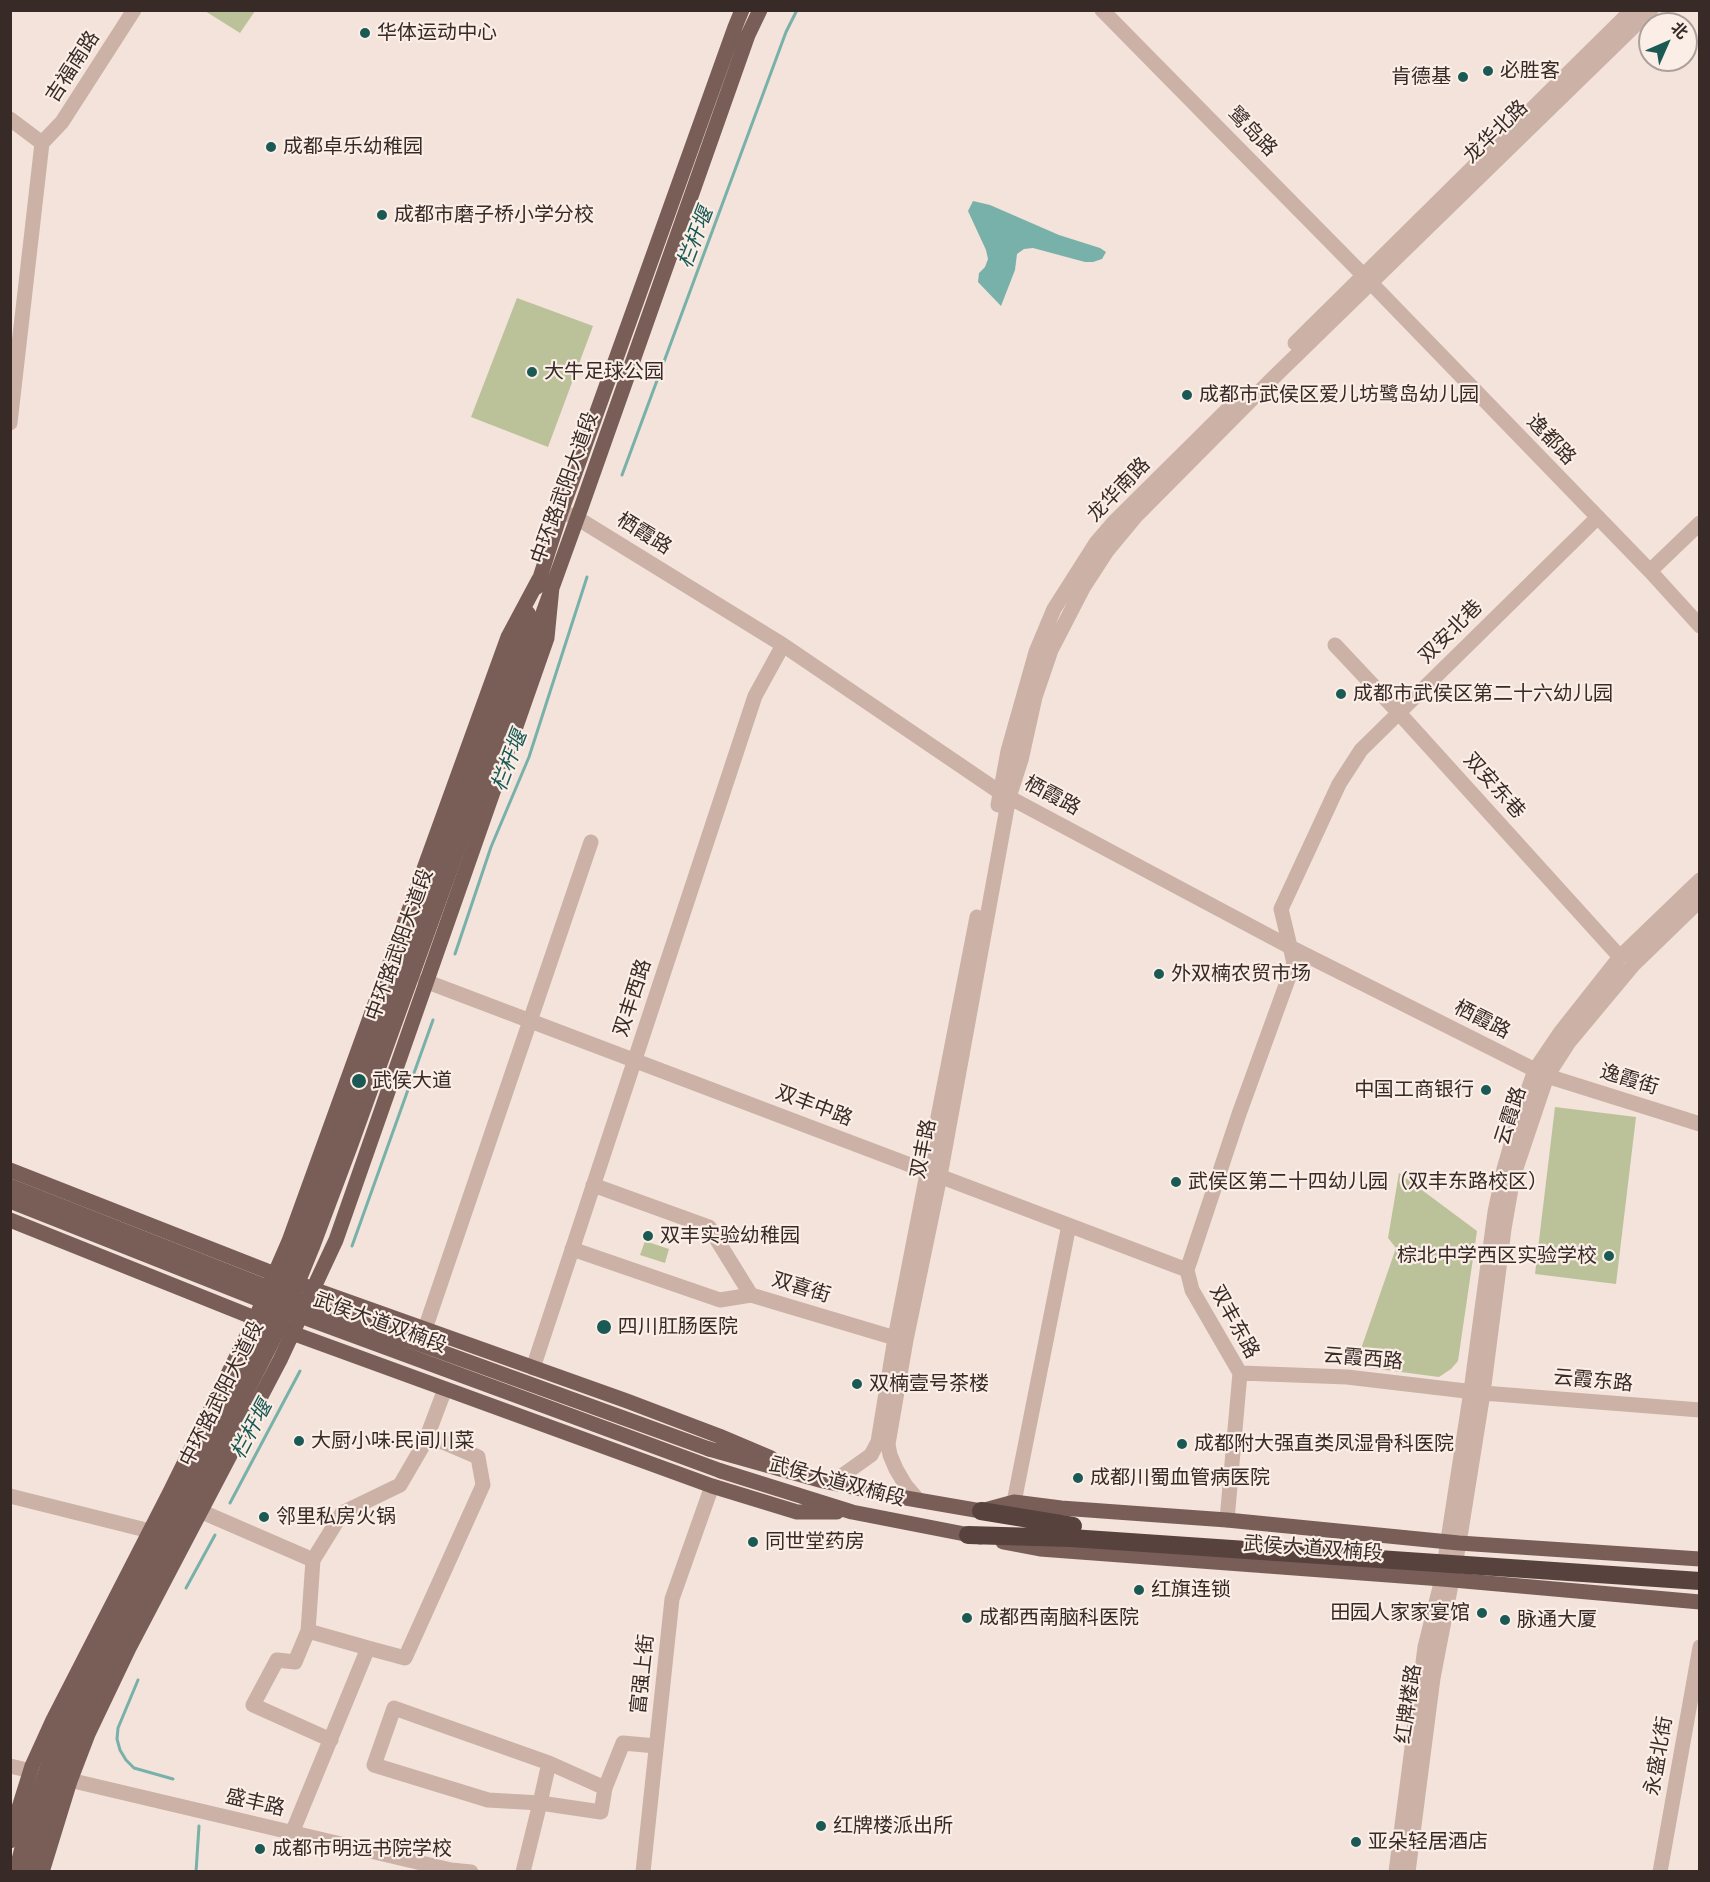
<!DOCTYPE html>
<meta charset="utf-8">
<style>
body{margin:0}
#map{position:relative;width:1710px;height:1882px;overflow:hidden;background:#f3e3da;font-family:Karla,"Noto Sans SC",sans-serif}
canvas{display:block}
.frame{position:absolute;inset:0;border:12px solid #372a27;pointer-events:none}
.north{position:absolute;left:1638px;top:12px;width:60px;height:60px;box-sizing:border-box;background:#faeee7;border:2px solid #aca09a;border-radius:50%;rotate:45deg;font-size:16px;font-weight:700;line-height:24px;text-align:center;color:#372a27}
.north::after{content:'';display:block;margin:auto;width:21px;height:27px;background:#1b5a54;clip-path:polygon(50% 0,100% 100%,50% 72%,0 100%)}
</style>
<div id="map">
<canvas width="1710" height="1882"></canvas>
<div class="frame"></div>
<div class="north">北</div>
</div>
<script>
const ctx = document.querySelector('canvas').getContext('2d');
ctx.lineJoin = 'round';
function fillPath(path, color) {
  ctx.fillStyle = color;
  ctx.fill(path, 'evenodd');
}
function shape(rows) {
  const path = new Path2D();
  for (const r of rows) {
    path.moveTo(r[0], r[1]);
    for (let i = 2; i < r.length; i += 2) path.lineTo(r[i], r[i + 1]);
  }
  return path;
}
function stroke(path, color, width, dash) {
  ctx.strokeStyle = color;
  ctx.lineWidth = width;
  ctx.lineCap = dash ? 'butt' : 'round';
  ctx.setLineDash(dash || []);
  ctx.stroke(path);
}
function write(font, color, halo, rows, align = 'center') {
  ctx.font = font + ' Karla,"Noto Sans SC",sans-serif';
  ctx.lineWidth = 4.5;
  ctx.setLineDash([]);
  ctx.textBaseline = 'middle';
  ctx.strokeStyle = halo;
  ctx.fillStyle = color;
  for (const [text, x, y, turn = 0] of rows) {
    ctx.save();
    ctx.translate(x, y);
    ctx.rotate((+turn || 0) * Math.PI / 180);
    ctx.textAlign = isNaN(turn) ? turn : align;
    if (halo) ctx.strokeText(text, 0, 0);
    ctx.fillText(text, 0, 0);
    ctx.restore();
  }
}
fillPath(shape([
 [205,11,255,10,255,11,240,33],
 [517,298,593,326,548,447,471,417],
 [1555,1107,1636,1117,1616,1284,1535,1274],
 [1399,1173,1477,1231,1458,1361,1451,1369,1439,1377,1355,1366,1396,1248,1388,1238],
 [645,1241,669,1249,665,1263,640,1255]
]), '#bbc29a');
fillPath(shape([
 [973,201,990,205,1059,235,1100,248,1106,252,1102,259,1093,262,1085,262,1033,248,1024,249,1017,254,1015,270,1001,306,978,282,979,273,985,267,988,259,986,250,968,211]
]), '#78b1aa');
stroke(shape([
 [622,475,786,32,797,10],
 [455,954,491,847,529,757,587,577],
 [352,1246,433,1020],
 [230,1503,300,1371],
 [186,1588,215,1535],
 [138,1680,118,1728,117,1739,120,1750,126,1760,134,1768,173,1779],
 [196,1872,199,1826]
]), '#78b1aa', 3);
stroke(shape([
 [1102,10,1371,283,1650,571,1700,626],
 [10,119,42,143],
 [42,143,62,122,134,10],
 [1295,343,1632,10],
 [10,423,42,143],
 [565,513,577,518,783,645,1001,793,1290,947,1547,1076,1700,1124],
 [1650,571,1700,523],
 [1335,645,1399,713,1620,957],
 [998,805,1008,751,1036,652,1054,609,1096,543,1115,521,1233,404],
 [425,981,1187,1270],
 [593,1185,709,1227,751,1295,895,1338],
 [572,1249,720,1300,751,1295],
 [425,1329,591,842],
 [533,1368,755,696,783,645],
 [1240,1373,1347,1377,1483,1393,1700,1410],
 [833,1482,871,1455,878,1442,895,1338,977,917],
 [10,1496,150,1531],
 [918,1500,906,1486,896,1469,890,1455,888,1444,906,1340,940,1176,1009,797,1021,760,1035,697,1051,650,1083,588,1107,551,1136,516,1270,381,1651,10],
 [1014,1502,1069,1225],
 [200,1511,313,1560],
 [1227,1520,1240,1373,1192,1290,1187,1270,1239,1114,1294,963,1281,909,1339,784,1361,750,1597,518],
 [308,1631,368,1648],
 [331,1740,253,1705,277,1660,295,1662,308,1631,313,1560,342,1513,400,1485,425,1442,445,1389],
 [10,1766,451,1870,471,1872],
 [605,1788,623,1743,656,1746],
 [292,1833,368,1648,405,1658,483,1485,478,1457,427,1435],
 [523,1872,540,1803,549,1763,394,1708,374,1765,488,1800,540,1803,601,1812,605,1788,549,1763],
 [643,1872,672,1599,712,1486],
 [1396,1872,1425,1647,1442,1579,1471,1391,1495,1212,1504,1169,1520,1113,1535,1070,1560,1033,1620,957,1700,880],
 [1408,1872,1433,1678,1459,1543,1483,1393,1504,1229,1513,1177,1547,1076,1569,1042,1634,964,1700,900],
 [1660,1872,1700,1647]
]), '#cbb1a6', 15);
stroke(shape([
 [537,587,561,512,735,27,742,10],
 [485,737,528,613],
 [497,740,582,505,748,35,760,10],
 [10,1170,313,1289,627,1401,719,1436,771,1458],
 [10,1220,292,1333,712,1486,797,1512,837,1512],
 [709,1449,823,1481,900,1497,981,1511,1014,1502,1061,1508,1227,1520,1459,1543,1700,1559],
 [721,1471,852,1512,980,1537],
 [1003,1542,1040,1549,1442,1579,1700,1602],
 [10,1841,17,1814,32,1766,52,1722,170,1492,256,1317,289,1241,508,637,539,579],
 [42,1872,70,1781,88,1734,129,1648,280,1360,336,1240,547,638,552,587]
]), '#795e58', 15);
stroke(shape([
 [981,1511,1073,1526],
 [968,1535,1071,1538]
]), '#58423e', 18);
stroke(shape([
 [10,1186,315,1306,709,1449],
 [10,1201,303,1317,721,1471],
 [16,1872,28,1823,56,1743,268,1321,342,1134,485,737],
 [28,1872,54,1788,71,1740,281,1324,312,1248,350,1147,497,740]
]), '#795e58', 15);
stroke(shape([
 [1071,1538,1700,1581]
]), '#58423e', 18);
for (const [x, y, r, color] of [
 [365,33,6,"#1b5a54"],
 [1488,71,6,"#1b5a54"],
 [1463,77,6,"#1b5a54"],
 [271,147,6,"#1b5a54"],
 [382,215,6,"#1b5a54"],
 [532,372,6,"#1b5a54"],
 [1187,395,6,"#1b5a54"],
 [1341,694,6,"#1b5a54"],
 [1159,974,6,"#1b5a54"],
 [359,1081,8,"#1b5a54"],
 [1486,1090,6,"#1b5a54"],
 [1176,1182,6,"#1b5a54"],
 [648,1236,6,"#1b5a54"],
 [1609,1256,6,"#1b5a54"],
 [604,1327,8,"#1b5a54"],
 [857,1384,6,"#1b5a54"],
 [299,1441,6,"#1b5a54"],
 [1182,1444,6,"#1b5a54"],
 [1078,1478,6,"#1b5a54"],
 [264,1517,6,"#1b5a54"],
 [753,1542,6,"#1b5a54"],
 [1139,1590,6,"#1b5a54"],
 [1482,1613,6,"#1b5a54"],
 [967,1618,6,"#1b5a54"],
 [1505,1620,6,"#1b5a54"],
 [821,1826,6,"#1b5a54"],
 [1356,1842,6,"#1b5a54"],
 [260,1849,6,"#1b5a54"]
]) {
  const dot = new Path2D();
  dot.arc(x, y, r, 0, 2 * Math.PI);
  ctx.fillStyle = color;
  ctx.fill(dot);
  stroke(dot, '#faeee7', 2);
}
write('20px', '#372a27', '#faeee7', [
 ["华体运动中心",377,33],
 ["必胜客",1500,71],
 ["肯德基",1451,77,"right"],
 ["成都卓乐幼稚园",283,147],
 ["成都市磨子桥小学分校",394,215],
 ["大牛足球公园",544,372],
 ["成都市武侯区爱儿坊鹭岛幼儿园",1199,395],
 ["成都市武侯区第二十六幼儿园",1353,694],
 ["外双楠农贸市场",1171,974],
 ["武侯大道",372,1081],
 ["中国工商银行",1474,1090,"right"],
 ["武侯区第二十四幼儿园（双丰东路校区）",1188,1182],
 ["双丰实验幼稚园",660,1236],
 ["棕北中学西区实验学校",1597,1256,"right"],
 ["四川肛肠医院",618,1327],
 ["双楠壹号茶楼",869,1384],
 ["大厨小味·民间川菜",311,1441],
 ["成都附大强直类凤湿骨科医院",1194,1444],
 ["成都川蜀血管病医院",1090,1478],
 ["邻里私房火锅",276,1517],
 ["同世堂药房",765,1542],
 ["红旗连锁",1151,1590],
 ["田园人家家宴馆",1470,1613,"right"],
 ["成都西南脑科医院",979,1618],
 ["脉通大厦",1517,1620],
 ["红牌楼派出所",833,1826],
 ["亚朵轻居酒店",1368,1842],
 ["成都市明远书院学校",272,1849]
], 'left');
write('20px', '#372a27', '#faeee7', [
 ["吉福南路",73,67,-57],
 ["鹭岛路",1252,132,45],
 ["龙华北路",1496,132,-44],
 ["逸都路",1551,440,46],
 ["中环路武阳大道段",565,488,-70],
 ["龙华南路",1119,490,-46],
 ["栖霞路",644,534,32],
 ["双安北巷",1451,632,-45],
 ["双安东巷",1494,786,48],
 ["栖霞路",1052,796,28],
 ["中环路武阳大道段",400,945,-70],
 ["双丰西路",633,998,-72],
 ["栖霞路",1482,1020,27],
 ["逸霞街",1629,1080,17],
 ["双丰中路",814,1106,21],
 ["云霞路",1511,1116,-72],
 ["双丰路",924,1149,-79],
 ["双喜街",801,1288,17],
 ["双丰东路",1234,1322,61],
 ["武侯大道双楠段",380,1323,20],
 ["云霞西路",1363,1359,5],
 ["云霞东路",1593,1381,5],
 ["中环路武阳大道段",222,1394,-63],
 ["武侯大道双楠段",837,1482,15],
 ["武侯大道双楠段",1313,1549,4],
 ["富强上街",643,1674,-84],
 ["红牌楼路",1409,1704,-82],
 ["永盛北街",1659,1756,-80],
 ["盛丰路",255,1803,13]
]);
write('italic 21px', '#1b5a54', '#faeee7', [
 ["栏杆堰",696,238,-69],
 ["栏杆堰",510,761,-69],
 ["栏杆堰",252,1430,-62]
]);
</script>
